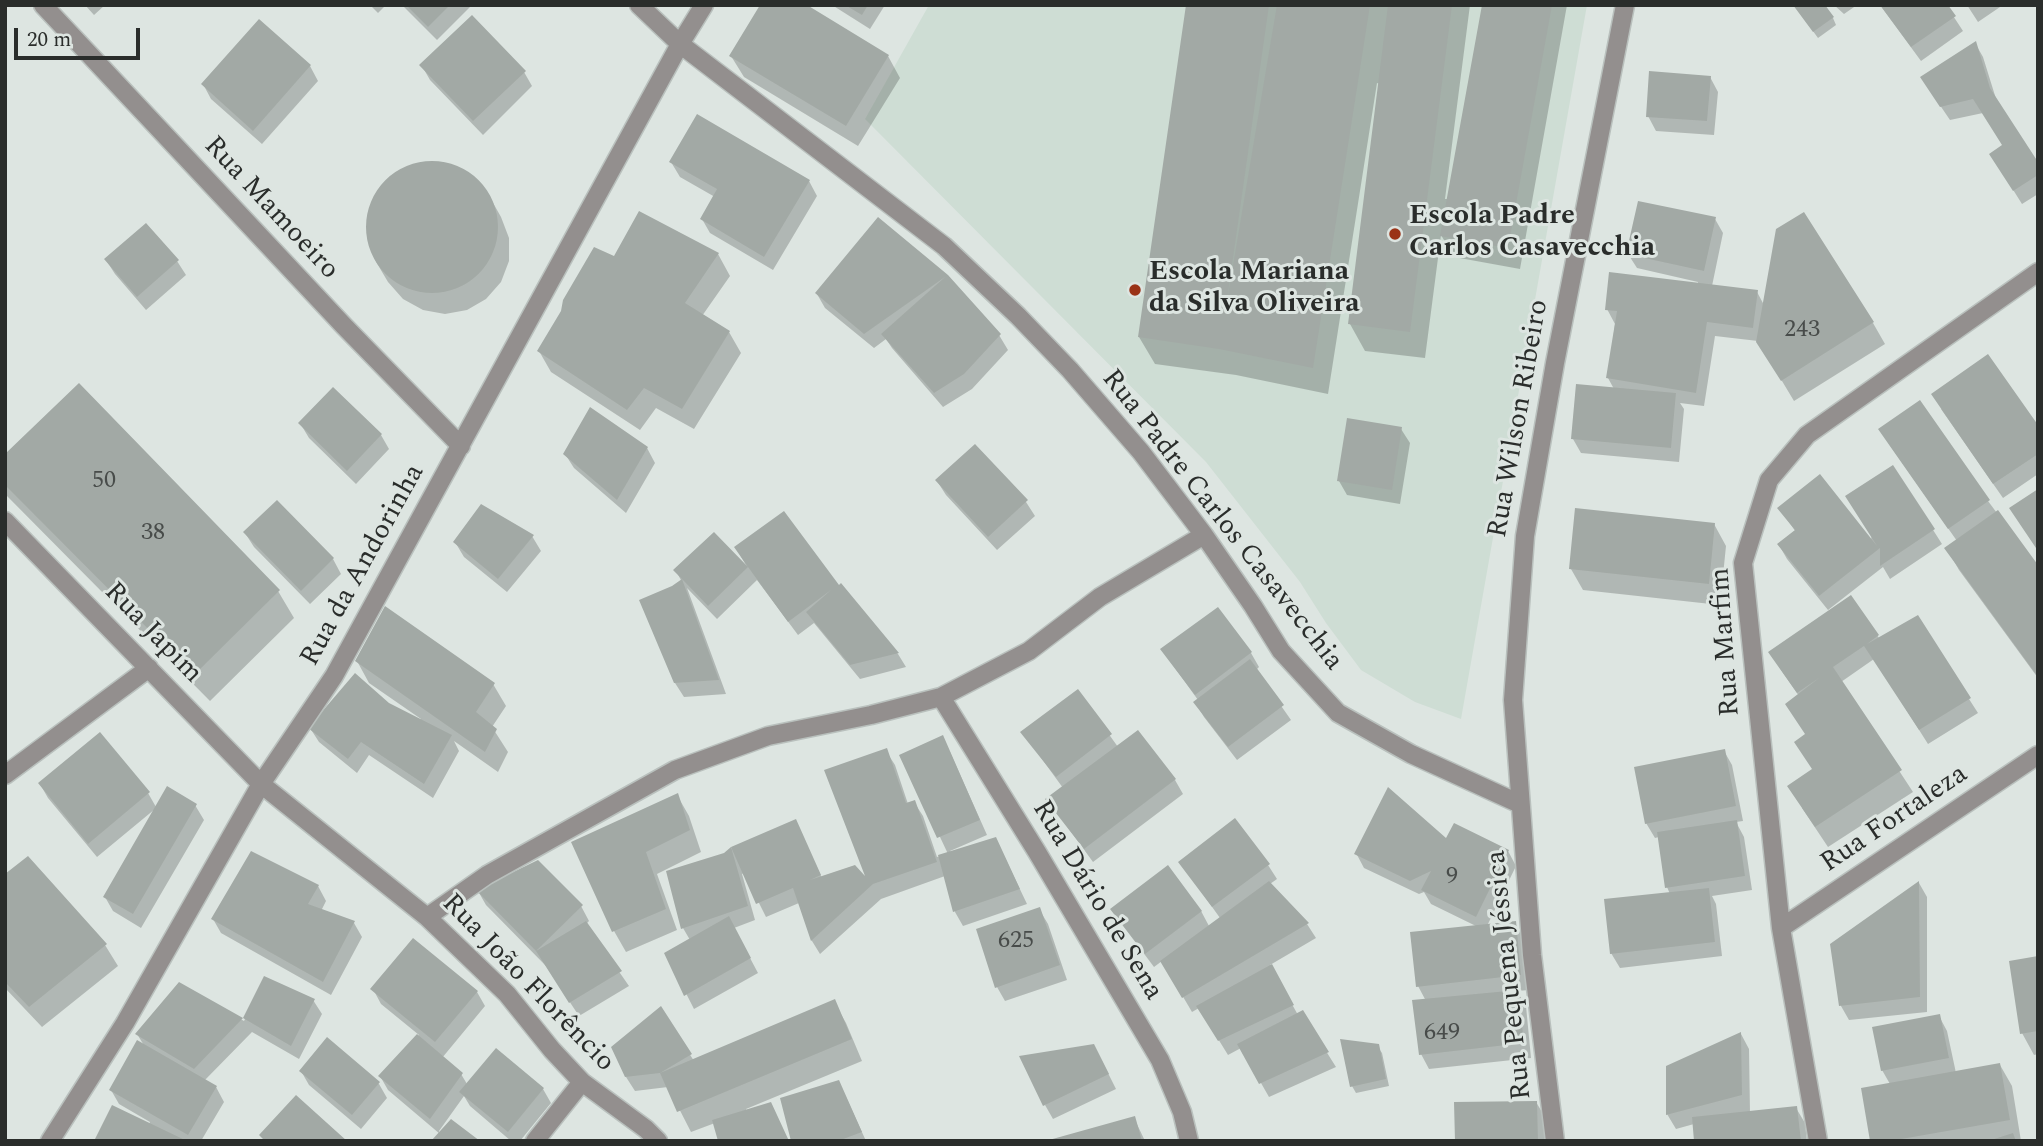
<!DOCTYPE html>
<meta charset="utf-8">
<style>
body{margin:0}
#map{position:relative;width:2043px;height:1146px;overflow:hidden;background:#dde5e1;font-family:Spectral,serif}
canvas{display:block}
.frame{position:absolute;inset:0;border:7px solid #2a2d2b;pointer-events:none}
.scale{position:absolute;left:14px;top:28px;width:126px;height:32px;box-sizing:border-box;border:4px solid #2a2d2b;border-top:0;padding-left:9px;font-size:21px;line-height:24px;white-space:nowrap;color:#2a2d2b;-webkit-text-stroke:5px #dde5e1;paint-order:stroke}
</style>
<div id="map">
<canvas width="2043" height="1146"></canvas>
<div class="frame"></div>
<div class="scale">20 m</div>
</div>
<script>
const ctx = document.querySelector('canvas').getContext('2d');
ctx.lineJoin = 'round';
function fillPath(path, color) {
  ctx.fillStyle = color;
  ctx.fill(path, 'evenodd');
}
function shape(rows) {
  const path = new Path2D();
  for (const r of rows) {
    if (r.length === 3) {
      path.moveTo(r[0] + r[2], r[1]);
      path.arc(r[0], r[1], r[2], 0, 2 * Math.PI);
      continue;
    }
    path.moveTo(r[0], r[1]);
    for (let i = 2; i < r.length; i += 2) path.lineTo(r[i], r[i + 1]);
  }
  return path;
}
function stroke(path, color, width, dash) {
  ctx.strokeStyle = color;
  ctx.lineWidth = width;
  ctx.lineCap = dash ? 'butt' : 'round';
  ctx.setLineDash(dash || []);
  ctx.stroke(path);
}
function write(font, color, halo, rows, align = 'center') {
  ctx.font = font + ' Spectral,serif';
  ctx.lineWidth = 6;
  ctx.setLineDash([]);
  ctx.textBaseline = 'middle';
  ctx.strokeStyle = halo;
  ctx.fillStyle = color;
  for (const [text, x, y, turn = 0] of rows) {
    ctx.save();
    ctx.translate(x, y);
    ctx.rotate((+turn || 0) * Math.PI / 180);
    ctx.textAlign = isNaN(turn) ? turn : align;
    if (halo) ctx.strokeText(text, 0, 0);
    ctx.fillText(text, 0, 0);
    ctx.restore();
  }
}
fillPath(shape([
 [929,5,1587,5,1461,719,1415,702,1361,670,1326,623,1300,582,1206,462,865,119]
]), '#ceddd4');
fillPath(shape([
 [85,5,105,5,94,15],
 [370,5,386,5,378,13],
 [402,5,472,5,437,40],
 [832,5,885,5,870,29],
 [1188,5,1470,5,1445,199,1448,199,1483,5,1567,5,1520,269,1454,257,1441,235,1425,358,1365,351,1350,324,1380,84,1377,83,1328,394,1236,375,1155,364,1139,337],
 [1794,5,1833,18,1836,25,1818,38],
 [1834,5,1857,5,1844,14],
 [1880,5,1946,5,1963,31,1921,61],
 [1967,5,2003,5,1978,22],
 [259,21,310,66,318,81,262,144,211,99,203,84],
 [1975,43,1983,57,1997,102,2038,166,2038,194,2022,204,2000,169,2004,146,1983,113,1950,120,1931,92],
 [731,56,888,56,900,78,858,146,744,77],
 [422,66,524,72,532,86,483,135,430,80],
 [1710,77,1718,92,1714,135,1656,131,1648,116],
 [671,162,809,181,817,196,773,270,710,233,702,219,715,197,680,177],
 [432,163,454,166,473,177,488,194,501,217,509,238,509,261,501,282,486,299,467,310,445,314,423,310,403,299,388,282,375,260,368,238,368,216,375,195,389,178,409,166],
 [640,213,718,254,730,276,702,316,729,332,741,353,694,429,656,408,640,430,551,372,539,351,615,258],
 [1715,219,1723,233,1712,286,1757,292,1764,305,1873,323,1885,344,1794,401,1758,341,1715,336,1704,406,1680,403,1684,409,1679,462,1581,453,1573,439,1614,389,1608,378,1615,324,1607,309,1698,285,1698,282,1637,268,1628,254],
 [106,260,177,261,186,275,146,310,115,274],
 [947,276,999,335,1008,350,972,389,943,407,892,348,886,339,874,348,825,308,817,294],
 [1941,409,2038,428,2038,474,2003,498],
 [300,423,381,435,389,449,356,484,309,438],
 [1401,429,1410,443,1400,504,1347,495,1339,481],
 [1889,444,1988,501,2038,568,2038,678,1959,570,1947,549,1957,541],
 [975,446,1026,502,1035,516,997,550,946,495,937,481],
 [647,448,655,463,626,513,574,468,565,454],
 [5,456,278,591,294,618,210,701,7,496],
 [1893,467,1942,544,1890,579,1883,567,1828,610,1787,559,1779,545,1796,532,1779,508,1871,539],
 [1714,524,1726,546,1720,605,1583,590,1571,569],
 [245,533,333,559,341,574,310,604,254,547],
 [532,536,541,551,507,592,464,557,455,542],
 [736,548,838,587,841,585,898,654,906,667,860,679,814,623,798,635,757,580,717,619,687,588,726,694,684,697,675,683,682,582,676,571,747,567],
 [1851,598,1879,638,1969,699,1978,713,1928,744,1874,659,1841,682,1913,792,1828,847,1802,808,1813,771,1799,696,1779,667],
 [1217,609,1251,653,1259,667,1256,670,1291,720,1237,760,1204,717,1195,702,1198,700,1162,650],
 [357,661,493,684,506,706,492,727,508,752,498,772,454,741,459,751,433,798,369,755,357,773,319,742,310,728,388,704,420,721,421,719,369,683],
 [1078,691,1118,747,1175,780,1183,794,1093,862,1047,799,1063,788,1023,733],
 [886,751,895,765,908,804,914,802,923,816,937,857,948,854,902,756,950,752,987,835,950,851,951,853,996,839,1027,904,963,926,955,912,945,876,881,899,820,954,812,941,799,903,766,917,744,873,742,874,755,920,734,928,758,973,694,1009,666,954,690,940,683,928,725,855,732,848,795,821,822,878,870,884],
 [1724,751,1732,765,1743,821,1736,822,1744,837,1752,890,1712,896,1716,904,1722,956,1620,968,1611,953,1670,894,1667,887,1659,837,1655,838,1646,823],
 [40,784,148,793,156,807,195,805,204,820,141,928,113,911,105,897,155,809,97,857,48,798],
 [677,795,689,816,701,852,657,874,677,930,626,952,614,931,573,843],
 [1447,841,1508,851,1516,866,1487,926,1515,923,1523,937,1529,990,1517,991,1526,1006,1531,1058,1429,1069,1421,1054,1426,1001,1418,986,1478,927,1431,904,1424,892,1419,894,1364,868,1356,853],
 [1180,862,1268,865,1277,879,1270,884,1307,924,1316,938,1270,965,1298,1015,1302,1013,1336,1067,1269,1097,1241,1048,1228,1055,1199,1008,1192,1012,1162,961,1154,967,1121,923,1112,909,1201,911,1209,926,1220,918],
 [5,876,105,945,118,966,42,1027,5,988],
 [1919,883,1927,897,1927,1012,1849,1020,1841,1006,1832,945],
 [318,886,326,901,321,911,354,923,362,937,331,995,221,933,213,919],
 [478,891,581,906,589,921,586,924,629,986,579,1016,546,966,486,905],
 [1039,909,1048,924,1067,980,1005,1001,997,987],
 [2038,958,2038,1054,2034,1055,2022,1033],
 [265,978,313,1000,322,1014,299,1059,252,1032,204,1081,216,1087,224,1102,201,1141,95,1141,149,1124,150,1122,119,1104,111,1090,145,1047,137,1034,179,984,244,1021],
 [373,989,477,992,485,1006,442,1058,461,1074,467,1084,543,1089,551,1103,520,1141,511,1141,470,1106,464,1096,439,1131,440,1134,388,1090,380,1076,419,1035,381,1004],
 [834,1002,846,1023,862,1061,746,1109,747,1111,691,1132,668,1087,635,1091,626,1077,661,1009,694,1061],
 [1939,1016,1947,1031,1956,1073,2000,1065,2012,1086,2021,1141,1872,1141,1890,1084,1882,1070],
 [1741,1034,1749,1049,1750,1113,1796,1108,1805,1123,1807,1141,1696,1141,1694,1124,1676,1129,1667,1114],
 [327,1040,379,1084,387,1098,361,1129,309,1085,301,1071],
 [1377,1046,1382,1053,1389,1086,1356,1093,1352,1086],
 [1102,1061,1116,1089,1053,1119,1045,1105],
 [846,1097,866,1141,792,1141],
 [1536,1102,1545,1117,1545,1141,1457,1141],
 [1134,1118,1145,1141,1052,1141]
]), '#0003');
fillPath(shape([
 [406,5,450,5,428,27],
 [760,5,807,5,889,55,846,126,729,56],
 [845,5,868,5,862,15],
 [1186,5,1269,5,1226,307,1277,5,1370,5,1313,368,1219,349,1138,337],
 [1388,5,1452,5,1410,332,1348,324],
 [1482,5,1552,5,1508,248,1440,236],
 [1793,5,1825,5,1834,17,1813,32],
 [1880,5,1948,5,1956,16,1911,47],
 [472,15,526,71,473,121,419,65],
 [259,19,311,65,253,131,201,84],
 [1976,41,1990,88,2038,162,2038,175,2013,191,1989,154,2002,145,1973,99,1940,107,1920,77],
 [1649,71,1711,76,1707,121,1646,117],
 [697,114,810,180,764,257,700,219,717,189,669,162],
 [432,227,66],
 [1638,201,1716,217,1704,271,1626,254],
 [639,211,719,253,685,303,730,331,682,409,644,388,627,410,537,351,561,311,563,300,594,247,614,256],
 [1804,212,1874,322,1781,381,1756,342,1776,229],
 [878,217,948,275,1001,334,964,374,934,393,881,334,945,277,864,334,815,293],
 [146,223,179,260,137,297,104,259],
 [1609,272,1758,290,1753,328,1707,322,1696,393,1606,378,1617,311,1605,310],
 [1988,354,2038,425,2038,454,1993,484,1931,394],
 [79,383,280,590,194,675,5,485,5,454],
 [1576,384,1676,393,1671,448,1571,439],
 [333,387,382,434,347,471,298,423],
 [1920,400,1990,500,1948,529,1878,429],
 [590,407,648,447,617,500,563,454],
 [1347,418,1402,427,1392,490,1337,481],
 [975,444,1028,500,988,537,935,480],
 [1893,465,1935,529,1880,566,1880,548,1819,596,1777,544,1795,530,1777,508,1820,474,1877,546,1845,496],
 [2038,489,2038,551,2009,508],
 [277,500,334,558,301,591,243,532],
 [481,504,534,535,498,579,453,542],
 [1575,508,1715,523,1709,584,1569,569],
 [1998,510,2038,565,2038,677,1944,548],
 [784,511,839,585,841,583,899,653,850,665,806,612,831,590,788,622,748,567,708,606,682,579,719,680,674,683,639,600,672,586,682,579,673,570,714,532,748,567,734,547],
 [1851,595,1879,635,1867,644,1918,615,1971,698,1919,730,1864,646,1833,667,1902,770,1815,827,1787,786,1812,769,1794,742,1805,734,1785,704,1819,678,1797,693,1768,652],
 [385,606,495,683,476,712,497,729,485,752,355,661],
 [1218,607,1252,652,1195,695,1160,649],
 [1250,659,1284,705,1228,747,1193,702],
 [355,673,389,703,452,735,424,784,361,742,348,759,308,728],
 [1078,689,1112,734,1056,777,1020,732],
 [1138,730,1176,779,1084,849,1045,799],
 [100,732,150,792,88,844,38,783],
 [943,735,980,820,937,838,899,755],
 [887,748,906,803,915,800,937,862,873,884,811,941,793,888,756,904,731,847,796,819,821,875,810,880,855,865,865,876,824,770],
 [1725,749,1736,806,1645,824,1634,767],
 [167,786,197,804,133,914,103,897],
 [1388,787,1446,838,1454,823,1509,850,1476,917,1421,890,1431,871,1410,881,1354,854],
 [678,793,690,830,646,852,666,909,612,932,571,842],
 [1235,818,1270,864,1212,907,1178,862],
 [1737,820,1745,876,1665,888,1657,832],
 [996,837,1020,889,953,912,938,855],
 [731,847,748,906,681,929,666,871,724,853],
 [251,851,319,885,308,904,355,921,323,982,211,919],
 [28,856,107,944,29,1007,5,982,5,874],
 [538,860,583,905,536,951,476,890],
 [1168,865,1202,911,1145,954,1110,909],
 [1269,881,1309,923,1182,998,1160,961],
 [1919,881,1920,997,1839,1006,1830,944],
 [1709,888,1715,942,1610,954,1604,899],
 [1040,907,1060,965,995,988,976,929],
 [729,916,751,958,684,996,664,953],
 [586,921,622,971,569,1003,536,951],
 [1516,921,1521,975,1416,987,1410,932],
 [413,938,478,991,435,1042,370,989],
 [2038,956,2038,1031,2020,1034,2009,961],
 [1272,964,1294,1005,1218,1041,1196,1006],
 [264,976,315,999,291,1046,243,1018,194,1069,135,1034,179,982,243,1018],
 [1518,990,1524,1043,1419,1055,1412,1000],
 [835,999,852,1039,677,1112,660,1073,625,1077,611,1047,661,1006,692,1054,660,1073],
 [1303,1010,1329,1052,1259,1084,1237,1044],
 [1940,1014,1949,1058,1881,1071,1872,1027],
 [1741,1032,1742,1095,1666,1115,1666,1066],
 [417,1034,463,1073,430,1119,378,1076],
 [327,1037,380,1082,352,1115,299,1071],
 [1340,1039,1379,1044,1386,1079,1350,1087],
 [137,1040,217,1086,188,1135,109,1090],
 [1094,1044,1109,1074,1043,1106,1019,1056],
 [496,1048,544,1088,508,1132,459,1092],
 [2000,1063,2010,1120,1890,1141,1870,1141,1861,1088],
 [839,1080,862,1132,838,1141,791,1141,780,1098],
 [296,1095,347,1141,265,1141,259,1135],
 [1537,1101,1538,1141,1455,1141,1454,1102],
 [771,1102,789,1141,718,1141,712,1120],
 [112,1105,187,1141,94,1141],
 [1797,1106,1801,1141,1694,1141,1692,1117],
 [1135,1116,1142,1141,1049,1141,1049,1140],
 [451,1119,480,1141,431,1141],
 [2013,1133,2016,1141,1991,1141,1991,1140]
]), '#a2a9a5');
const street = shape([
 [43,5,344,326,461,446],
 [639,5,680,44,944,246,1018,316,1070,370,1141,452,1204,535,1253,606,1281,651,1338,713,1411,754,1520,804],
 [5,521,261,784,427,917,507,994,552,1050,582,1082,646,1129,658,1141],
 [941,697,1037,852,1160,1060,1182,1112,1189,1141],
 [5,775,149,668],
 [427,917,487,875,675,770,768,736,871,715,941,697,1029,651,1100,597,1204,535],
 [1781,928,2038,755],
 [50,1141,125,1023,261,784,334,676,680,44,704,5],
 [535,1141,582,1082],
 [1555,1141,1532,955,1513,700,1525,536,1555,363,1625,5],
 [1818,1141,1781,928,1743,563,1769,480,1807,435,2038,272]
]);
stroke(street, '#b9c0bd', 21);
stroke(street, '#938f8e', 18);
for (const [x, y, r, color] of [
 [1395,234,7,"#9a3216"],
 [1135,290,7,"#9a3216"]
]) {
  const dot = new Path2D();
  dot.arc(x, y, r, 0, 2 * Math.PI);
  ctx.fillStyle = color;
  ctx.fill(dot);
  stroke(dot, '#dde5e1', 2.5);
}
write('24px', '#484c4a', null, [
 ["243",1802,331],
 ["50",104,482],
 ["38",153,534],
 ["9",1452,878],
 ["625",1016,942],
 ["649",1442,1034]
]);
write('28px', '#2a2d2b', '#dde5e1', [
 ["Rua Mamoeiro",270,209,47],
 ["Rua Wilson Ribeiro",1520,419,-80],
 ["Rua Padre Carlos Casavecchia",1221,521,52],
 ["Rua da Andorinha",364,566,-61],
 ["Rua Japim",152,634,46],
 ["Rua Marfim",1727,642,-94],
 ["Rua Fortaleza",1895,820,-34],
 ["Rua Dário de Sena",1096,901,59],
 ["Rua Pequena Jéssica",1511,975,-96],
 ["Rua João Florêncio",527,984,46]
]);
write('bold 28px', '#2a2d2b', '#dde5e1', [
 ["Escola Padre",1409,218],
 ["Carlos Casavecchia",1409,250],
 ["Escola Mariana",1149,274],
 ["da Silva Oliveira",1149,306]
], 'left');
</script>
